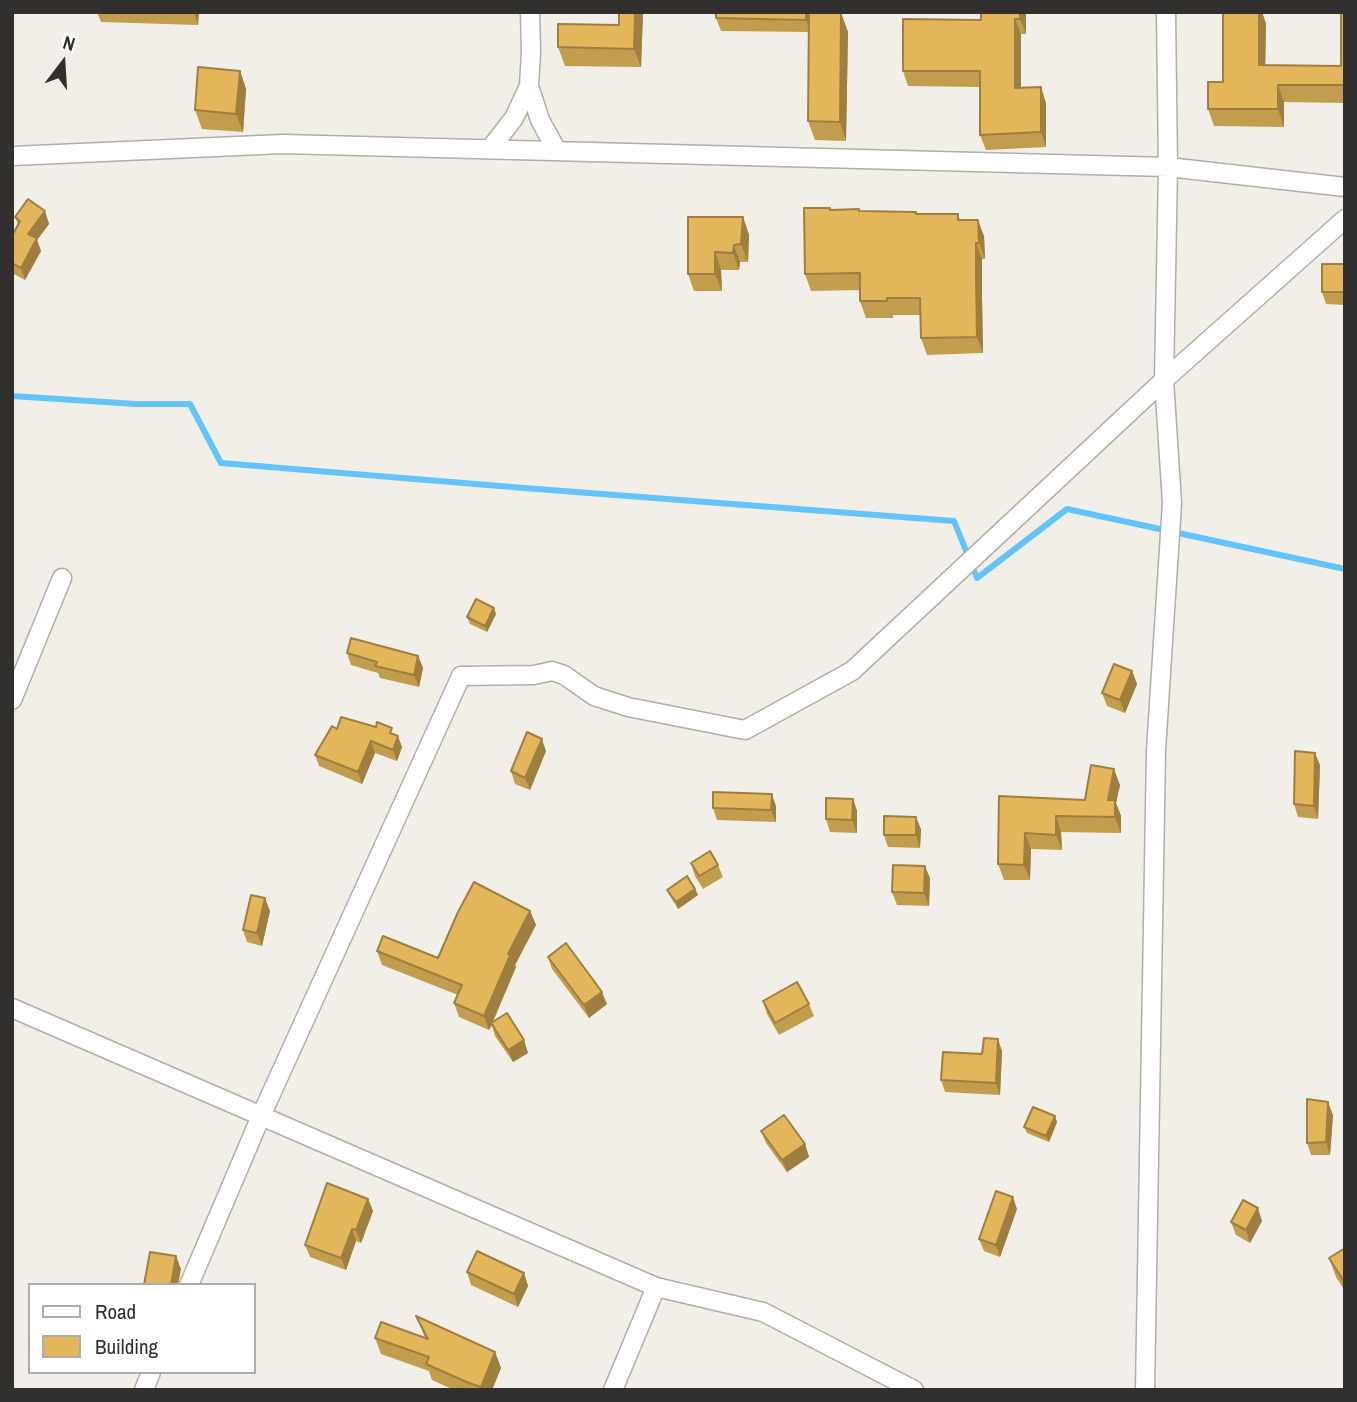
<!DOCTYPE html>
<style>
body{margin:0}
#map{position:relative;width:1357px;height:1402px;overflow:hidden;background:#f2efe9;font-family:"Archivo Narrow",sans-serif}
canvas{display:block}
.frame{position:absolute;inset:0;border:14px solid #31302e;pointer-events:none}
.legend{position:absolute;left:28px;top:1283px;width:228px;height:91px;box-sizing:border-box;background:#fff;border:2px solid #adacab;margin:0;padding:9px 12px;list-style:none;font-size:21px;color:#31302e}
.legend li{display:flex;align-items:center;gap:14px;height:35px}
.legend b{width:35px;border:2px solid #adacab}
.north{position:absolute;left:28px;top:28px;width:70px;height:70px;-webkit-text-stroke:5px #fff;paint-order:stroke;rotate:17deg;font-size:19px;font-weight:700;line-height:28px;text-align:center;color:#31302e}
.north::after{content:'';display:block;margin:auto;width:24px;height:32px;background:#31302e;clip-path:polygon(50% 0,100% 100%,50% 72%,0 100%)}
</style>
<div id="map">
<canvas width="1357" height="1402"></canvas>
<div class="frame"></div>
<ul class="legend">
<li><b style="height:9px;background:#fff"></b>Road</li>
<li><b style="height:19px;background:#e3b65b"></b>Building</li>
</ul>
<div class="north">N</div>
</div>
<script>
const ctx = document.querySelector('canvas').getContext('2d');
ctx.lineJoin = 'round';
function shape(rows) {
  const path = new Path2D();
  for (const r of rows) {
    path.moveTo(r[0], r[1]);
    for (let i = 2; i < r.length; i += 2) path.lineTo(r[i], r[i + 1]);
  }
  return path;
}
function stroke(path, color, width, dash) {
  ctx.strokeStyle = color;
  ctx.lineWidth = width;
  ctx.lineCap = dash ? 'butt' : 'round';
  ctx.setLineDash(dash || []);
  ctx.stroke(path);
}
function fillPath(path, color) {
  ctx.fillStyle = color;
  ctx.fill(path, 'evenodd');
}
stroke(shape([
 [12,396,136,404,190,404,221,463,524,488,954,521,977,578,1067,509,1345,569]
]), '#63c3fb', 6);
const minor = shape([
 [529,86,540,120,557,151],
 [490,149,514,118,529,86,531,52,530,12],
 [12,156,283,144,1168,167,1345,187],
 [12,700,62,578],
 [12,1008,656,1287,763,1312,914,1390],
 [189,1285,261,1116,461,676,534,675,552,671,564,675,594,696,628,707,745,730,852,671,1164,380,1345,219],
 [144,1390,151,1372],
 [613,1390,656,1287],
 [1145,1390,1156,750,1172,503,1164,380,1168,167,1166,12]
]);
stroke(minor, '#b1aea9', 21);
stroke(minor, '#fff', 18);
fillPath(shape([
 [97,12,199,12,198,25,101,22],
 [619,12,643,12,641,67,565,66,558,47,619,25],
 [981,12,1026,12,1026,34,1021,34,1021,87,1046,103,1046,147,986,150,980,135,980,87,908,86,903,71,981,20],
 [1223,12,1262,12,1266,24,1265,65,1341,66,1345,13,1345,103,1284,102,1284,127,1214,126,1208,109,1223,82],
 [841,13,848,32,846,141,815,140,808,121,809,32,721,31,716,18],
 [240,71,246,89,243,132,202,129,195,110],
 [830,208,831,210,859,209,859,211,916,212,917,214,958,214,960,220,984,236,985,259,982,259,982,297,983,353,927,355,921,338,920,315,893,315,893,318,866,318,860,301,860,290,811,291,805,274],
 [45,211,49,224,37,240,41,251,25,280,12,273,12,236,18,225,15,217],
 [743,217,749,235,748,262,740,262,739,270,721,270,722,291,694,291,688,274],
 [1345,264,1345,305,1326,304,1322,292],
 [496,614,487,632,470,624,467,617],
 [347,653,418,656,423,668,419,687,380,678,378,673,351,665],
 [1132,671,1137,684,1125,713,1107,706,1102,693],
 [337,729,394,734,402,747,397,761,375,753,362,784,319,766,315,755],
 [546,751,530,790,515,784,511,771],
 [1320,765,1318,819,1298,817,1294,804],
 [1120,785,1116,803,1121,816,1121,833,1061,832,1062,850,1031,849,1030,880,1004,880,998,864,999,796,1085,800],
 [853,799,857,811,857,833,830,832,826,819],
 [776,806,776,822,717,820,713,808],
 [921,829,920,848,888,847,884,835],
 [691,863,718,865,723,877,703,889,695,876],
 [930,878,929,906,897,905,892,892],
 [695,889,698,895,678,909,670,896,667,890],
 [270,911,262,946,247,942,243,930],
 [530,911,536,925,515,965,516,967,493,1022,524,1040,528,1053,513,1062,495,1036,492,1025,489,1030,459,1017,454,1003,458,995,382,965,377,951,438,958],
 [548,957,607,1004,589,1018,552,969],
 [763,1001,809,1004,814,1016,779,1035,767,1014],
 [1002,1051,1000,1095,945,1092,941,1080,982,1054],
 [1333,1115,1330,1155,1311,1155,1307,1143],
 [1055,1116,1057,1122,1049,1142,1027,1133,1024,1127],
 [761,1131,805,1144,809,1157,787,1172,766,1143],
 [368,1199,373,1211,361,1243,356,1241,346,1270,310,1257,305,1245],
 [1017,1209,1000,1257,984,1251,979,1239],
 [1262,1221,1250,1243,1236,1235,1231,1222],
 [1345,1248,1345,1291,1336,1277,1329,1258],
 [467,1272,524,1273,528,1286,518,1307,471,1285],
 [416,1316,495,1352,501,1368,492,1390,454,1390,432,1380,429,1371,381,1354,375,1338,425,1338]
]), '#c39d4e');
fillPath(shape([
 [194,12,199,12,198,25],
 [635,12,643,12,641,67,634,49],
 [806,12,810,12,811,32,806,20],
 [1020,12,1026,12,1026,34,1020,19],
 [1259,12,1262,12,1266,24,1265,83,1259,65],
 [841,13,848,32,846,141,840,122],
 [1015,19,1021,34,1021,103,1015,88],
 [240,71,246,89,243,132,236,114],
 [1278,85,1284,102,1284,127,1278,109],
 [1041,87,1046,103,1046,147,1041,132],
 [45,211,49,224,37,240,41,251,25,280,21,268,28,234],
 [743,217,749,235,748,262,741,244],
 [978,220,984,236,985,259,979,243],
 [976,243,982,259,982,297,983,353,977,337,976,280],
 [734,245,740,262,739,270,733,253],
 [715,252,721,270,722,291,715,274],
 [494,608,496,614,487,632,485,626],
 [418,656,423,668,419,687,414,675],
 [1132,671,1137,684,1125,713,1120,700],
 [398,736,402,747,397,761,393,750],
 [542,739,546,751,530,790,525,778],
 [371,741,375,753,362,784,358,772],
 [1315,753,1320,765,1318,819,1314,806],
 [1114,769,1120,785,1116,803,1121,816,1121,833,1108,800],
 [772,794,776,806,776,822,771,810],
 [853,799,857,811,857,833,852,820],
 [1056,816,1061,832,1062,850,1056,835],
 [916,817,921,829,920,848,916,835],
 [1025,833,1031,849,1030,880,1024,865],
 [925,866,930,878,929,906,924,893],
 [695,889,698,895,678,909,676,902],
 [265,898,270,911,262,946,257,933],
 [530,911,536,925,515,965,516,967,489,1030,484,1016,508,954],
 [602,992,607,1004,589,1018,584,1005],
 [998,1039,1002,1051,1000,1095,996,1083],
 [524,1040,528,1053,513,1062,508,1050],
 [1328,1102,1333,1115,1330,1155,1326,1142],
 [1055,1116,1057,1122,1049,1142,1046,1136],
 [805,1144,809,1157,787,1172,782,1160],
 [1013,1197,1017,1209,1000,1257,996,1245],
 [368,1199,373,1211,361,1243,356,1230],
 [1258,1208,1262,1221,1250,1243,1246,1230],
 [352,1229,356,1241,346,1270,341,1258],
 [176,1256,181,1269,178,1285,171,1285],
 [524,1273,528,1286,518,1307,514,1294],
 [495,1352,501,1368,492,1390,482,1390,481,1387]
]), '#9f7f40');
const building = shape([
 [619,12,635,12,634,49,558,47,558,24,619,25,619,12],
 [716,12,806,12,806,20,716,18,716,12],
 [981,12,1020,12,1020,19,1015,19,1015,88,1041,87,1041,132,980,135,980,71,903,71,903,19,981,20,981,12],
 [1223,12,1259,12,1259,65,1341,66,1341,13,1345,13,1345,85,1278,85,1278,109,1208,109,1208,82,1223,82,1223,12],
 [809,13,841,13,840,122,808,121,809,13],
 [198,67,240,71,236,114,195,110,198,67],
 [28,199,45,211,28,234,37,238,21,268,12,263,12,236,20,221,15,217,28,199],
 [804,208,830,208,830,210,859,209,859,211,916,212,916,214,958,214,958,220,978,220,979,243,976,243,976,280,977,337,921,338,920,298,887,298,887,301,860,301,860,273,805,274,804,208],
 [688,217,743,217,741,244,734,245,733,253,715,252,715,274,688,274,688,217],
 [1322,264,1345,264,1345,292,1322,292,1322,264],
 [476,599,494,608,485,626,467,617,476,599],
 [351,638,418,656,414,675,375,666,377,662,347,653,351,638],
 [1114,664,1132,671,1120,700,1102,693,1114,664],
 [341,717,376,727,377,722,392,728,390,733,398,736,393,750,371,741,358,772,315,755,332,726,337,729,341,717],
 [527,732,542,739,525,778,511,771,527,732],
 [1295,751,1315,753,1314,806,1294,804,1295,751],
 [1091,765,1114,769,1108,800,1115,800,1115,817,1056,816,1056,835,1025,833,1024,865,998,864,999,796,1085,800,1091,765],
 [713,792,772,794,771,810,713,808,713,792],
 [826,798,853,799,852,820,826,819,826,798],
 [884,816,916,817,916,835,884,835,884,816],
 [710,851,718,865,699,876,691,863,710,851],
 [893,865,925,866,924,893,892,892,893,865],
 [687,876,695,889,676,902,667,890,687,876],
 [474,882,530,911,508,954,511,953,484,1016,454,1003,462,985,377,951,383,936,438,958,458,912,474,882],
 [251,895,265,898,257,933,243,930,251,895],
 [566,943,602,992,584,1005,548,957,566,943],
 [797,982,809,1004,775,1023,763,1001,797,982],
 [507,1013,524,1040,508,1050,491,1023,507,1013],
 [984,1038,998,1039,996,1083,941,1080,943,1052,982,1054,984,1038],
 [1307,1099,1328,1102,1326,1142,1307,1143,1307,1099],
 [1033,1107,1055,1116,1046,1136,1024,1127,1033,1107],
 [784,1115,805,1144,782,1160,761,1131,784,1115],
 [327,1183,368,1199,356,1230,352,1229,341,1258,305,1245,327,1183],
 [996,1191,1013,1197,996,1245,979,1239,996,1191],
 [1243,1200,1258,1208,1246,1230,1231,1222,1243,1200],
 [1345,1248,1345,1283,1329,1258,1345,1248],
 [477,1251,524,1273,514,1294,467,1272,477,1251],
 [150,1252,176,1256,171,1285,144,1285,150,1252],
 [416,1316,495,1352,481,1387,469,1383,426,1364,429,1357,375,1338,381,1322,428,1339,416,1316]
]);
fillPath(building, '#e3b65b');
stroke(building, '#9f7f40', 2);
</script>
